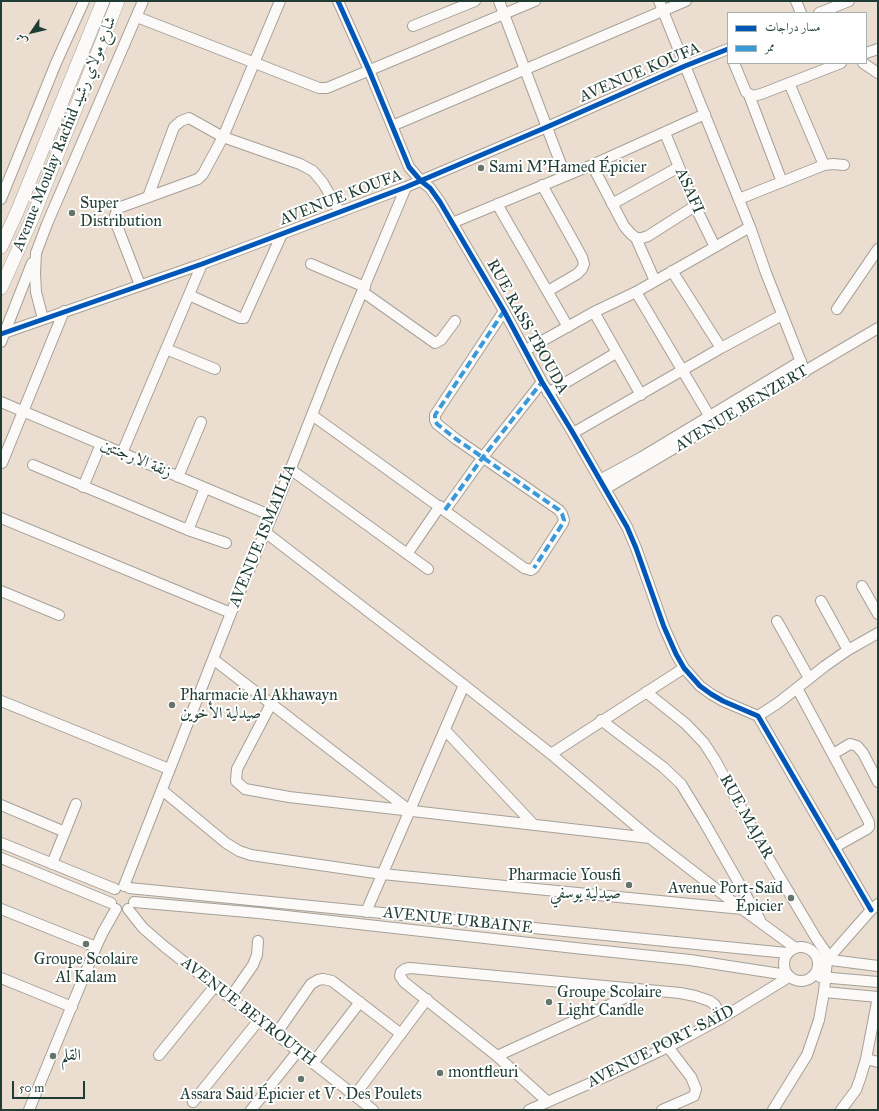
<!DOCTYPE html>
<meta charset="utf-8">
<style>
body{margin:0}
#map{position:relative;width:879px;height:1111px;overflow:hidden;background:#ebddcf;font-family:"IM FELL Great Primer",Amiri,serif}
canvas{display:block}
.frame{position:absolute;inset:0;border:2px solid #1f3d34;pointer-events:none}
.legend{position:absolute;left:727px;top:12px;width:140px;height:52px;box-sizing:border-box;background:#fff;border:1px solid #a5b1ae;margin:0;padding:5px 7px;list-style:none;font-size:12px;color:#1f3d34}
.legend li{display:flex;align-items:center;gap:8px;height:20px}
.legend b{width:20px;border:1px solid #a5b1ae}
.north{position:absolute;left:12px;top:12px;width:40px;height:40px;-webkit-text-stroke:3px #fff;paint-order:stroke;rotate:235deg;font-size:11px;font-weight:700;line-height:16px;text-align:center;color:#1f3d34}
.north::after{content:'';display:block;margin:auto;width:14px;height:18px;background:#1f3d34;clip-path:polygon(50% 0,100% 100%,50% 72%,0 100%)}
.scale{position:absolute;left:12px;top:1081px;width:73px;height:18px;box-sizing:border-box;border:2px solid #1f3d34;border-top:0;padding-left:5px;font-size:12px;line-height:14px;white-space:nowrap;color:#1f3d34;-webkit-text-stroke:3px #fff;paint-order:stroke}
</style>
<div id="map">
<canvas width="879" height="1111"></canvas>
<div class="frame"></div>
<ul class="legend">
<li><b style="height:5px;background:#0057b8"></b>مسار دراجات</li>
<li><b style="height:5px;background:#3a99d8"></b>ممر</li>
</ul>
<div class="north">ش</div>
<div class="scale">50 m</div>
</div>
<script>
const ctx = document.querySelector('canvas').getContext('2d');
ctx.lineJoin = 'round';
function shape(rows) {
  const path = new Path2D();
  for (const r of rows) {
    if (r.length === 3) {
      path.moveTo(r[0] + r[2], r[1]);
      path.arc(r[0], r[1], r[2], 0, 2 * Math.PI);
      continue;
    }
    path.moveTo(r[0], r[1]);
    for (let i = 2; i < r.length; i += 2) path.lineTo(r[i], r[i + 1]);
  }
  return path;
}
function stroke(path, color, width, dash) {
  ctx.strokeStyle = color;
  ctx.lineWidth = width;
  ctx.lineCap = dash ? 'butt' : 'round';
  ctx.setLineDash(dash || []);
  ctx.stroke(path);
}
function write(font, color, halo, rows, align = 'center') {
  ctx.font = font + ' "IM FELL Great Primer",Amiri,serif';
  ctx.lineWidth = 4;
  ctx.setLineDash([]);
  ctx.textBaseline = 'middle';
  ctx.strokeStyle = halo;
  ctx.fillStyle = color;
  for (const [text, x, y, turn = 0] of rows) {
    ctx.save();
    ctx.translate(x, y);
    ctx.rotate((+turn || 0) * Math.PI / 180);
    ctx.textAlign = isNaN(turn) ? turn : align;
    if (halo) ctx.strokeText(text, 0, 0);
    ctx.fillText(text, 0, 0);
    ctx.restore();
  }
}
const minor = shape([
 [338,1,369,70,409,167,421,181,430,188,440,202,504,311,542,382,573,433,627,527,636,548,664,627,676,654,684,668,700,686,711,694,723,701,758,716,871,910],
 [499,1,565,175],
 [659,1,750,227,766,273,805,372],
 [796,1,801,13],
 [819,13,849,1],
 [137,17,319,88,327,88,535,1],
 [413,26,475,1],
 [866,53,878,49],
 [734,63,746,92,752,96,761,94,841,63],
 [863,63,878,73],
 [789,83,824,165],
 [749,95,782,182],
 [392,126,686,1],
 [665,133,695,206,715,247],
 [592,165,624,226,631,234,636,238,642,238,648,236,695,206],
 [542,185,582,257,584,264,582,269,577,274,548,291],
 [148,197,174,127,181,121,189,118,223,137,300,164,313,171,323,183,340,212],
 [1,199,56,63,84,1],
 [739,199,824,165,833,164,844,165],
 [497,204,568,327],
 [612,204,679,167],
 [452,223,592,165,705,114],
 [636,238,655,281],
 [311,264,365,287],
 [672,271,721,348],
 [140,285,116,223,115,216,117,210,121,207,198,179,203,174,223,137,280,1],
 [363,292,435,343,441,340,455,321],
 [636,292,713,422],
 [189,295,240,318,244,318,282,234],
 [837,309,878,249],
 [594,312,641,395],
 [43,319,36,292,35,273,36,253,47,224,143,1],
 [1,334,202,264,406,187,547,127,685,66,728,49],
 [1,342,32,263],
 [166,349,215,369],
 [526,350,594,312,636,292,750,227],
 [548,393,616,353],
 [1,402,272,516],
 [312,415,524,568,531,570,534,568,563,523,564,520,562,514,559,510,456,439,437,424,435,420,435,415,504,311],
 [573,433,721,348,782,315],
 [122,453,202,264],
 [2,463,64,311],
 [33,465,188,530,226,543],
 [290,469,428,569],
 [178,477,201,422],
 [600,480,642,457,801,361],
 [83,487,101,444],
 [605,489,878,328],
 [445,510,483,457,542,382],
 [1,518,231,613],
 [188,530,205,488],
 [265,532,464,685,551,754,650,838,742,909],
 [407,554,440,506],
 [862,586,878,614],
 [1,591,59,615],
 [821,601,848,650],
 [777,621,809,678],
 [213,659,409,810],
 [797,688,869,822,869,827,867,829,835,847],
 [646,692,686,724,704,743,715,760,769,859,816,938,829,957],
 [1,701,169,769],
 [271,704,237,769,236,781,245,789,289,797,650,838],
 [758,716,778,703,825,666,848,650,878,633],
 [601,720,663,767,681,784,703,820,760,920],
 [445,730,534,825],
 [551,754,684,668],
 [833,754,850,744,857,746,863,753,878,782],
 [162,790,226,843,239,851,251,855,382,874,742,909,794,947],
 [1,805,65,832],
 [1,843,115,889],
 [1,858,111,903],
 [52,864,76,804],
 [124,886,231,613,272,516,334,359,406,187],
 [129,888,787,953],
 [134,902,259,913,575,948,690,960,787,975],
 [1,909,96,947],
 [128,909,143,928,165,947,373,1110],
 [366,912,464,685],
 [801,964,17],
 [823,959,878,966],
 [820,977,878,982],
 [1,978,72,1007],
 [824,992,878,997],
 [230,998,253,965,257,955,258,941],
 [276,1034,311,984,318,980,323,979,332,981,401,1034],
 [159,1055,215,986],
 [497,1056,642,990],
 [866,1059,878,1062],
 [313,1063,360,1002],
 [355,1095,427,999],
 [193,1102,259,1020],
 [548,1102,497,1056,404,982,400,976,401,972,405,969,410,968,680,993,695,996,710,1001,715,1005,722,1018],
 [29,1110,96,947,103,932,116,909],
 [251,1110,298,1051],
 [529,1110,609,1075,668,1047,722,1018,789,977],
 [662,1110,694,1096,696,1089,691,1077,668,1047],
 [773,1110,807,1055,819,1020,824,992,827,960,871,910,878,904],
 [841,1110,856,1090,860,1079,866,1059,878,997]
]);
const major = shape([
 [1,247,17,212,103,1],
 [1,288,32,219,118,1]
]);
stroke(minor, '#a5a198', 12);
stroke(major, '#a5a198', 14);
stroke(minor, '#fcfaf8', 10);
stroke(major, '#fcfaf8', 13);
stroke(shape([
 [504,311,435,415,435,420,437,424,456,439,559,510,562,514,564,520,563,523,534,568],
 [445,510,483,457,542,382]
]), '#3a99d8', 4, [8, 4]);
stroke(shape([
 [338,1,369,70,409,167,421,181,430,188,440,202,504,311,542,382,573,433,627,527,636,548,664,627,676,654,684,668,700,686,711,694,723,701,758,716,871,910],
 [1,334,202,264,406,187,547,127,685,66,728,49]
]), '#0057b8', 5);
for (const [x, y, r, color] of [
 [481,168,4,"#66756a"],
 [72,213,4,"#66756a"],
 [172,705,4,"#66756a"],
 [629,885,4,"#66756a"],
 [791,898,4,"#66756a"],
 [86,944,4,"#66756a"],
 [549,1002,4,"#66756a"],
 [53,1056,4,"#66756a"],
 [440,1073,4,"#66756a"],
 [301,1079,4,"#66756a"]
]) {
  const dot = new Path2D();
  dot.arc(x, y, r, 0, 2 * Math.PI);
  ctx.fillStyle = color;
  ctx.fill(dot);
  stroke(dot, '#fff', 1.5);
}
write('16px', '#1f3d34', '#fff', [
 ["AVENUE KOUFA",640,73,-23],
 ["Avenue Moulay Rachid شارع مولاي رشيد",65,134,-68],
 ["ASAFI",689,191,66],
 ["AVENUE KOUFA",341,198,-21],
 ["RUE RASS TBOUDA",527,327,61],
 ["AVENUE BENZERT",742,409,-31],
 ["زنقة الارجنتين",136,459,23],
 ["AVENUE ISMAILIA",263,536,-68],
 ["RUE MAJAR",746,817,61],
 ["AVENUE URBAINE",458,921,6],
 ["AVENUE BEYROUTH",248,1012,38],
 ["AVENUE PORT-SAÏD",661,1047,-27]
]);
write('16px', '#1f3d34', '#fff', [
 ["Sami M'Hamed Épicier",489,168],
 ["Super",80,204],
 ["Distribution",80,222],
 ["Pharmacie Al Akhawayn",180,696],
 ["صيدلية الأخوين",180,714],
 ["Pharmacie Yousfi",621,876,"right"],
 ["صيدلية يوسفي",621,894,"right"],
 ["Avenue Port-Saïd",783,889,"right"],
 ["Épicier",783,907,"right"],
 ["Groupe Scolaire",86,960,"center"],
 ["Al Kalam",86,978,"center"],
 ["Groupe Scolaire",557,993],
 ["Light Candle",557,1011],
 ["القلم",61,1056],
 ["montfleuri",448,1073],
 ["Assara Said Épicier et V . Des Poulets",301,1095,"center"]
], 'left');
</script>
